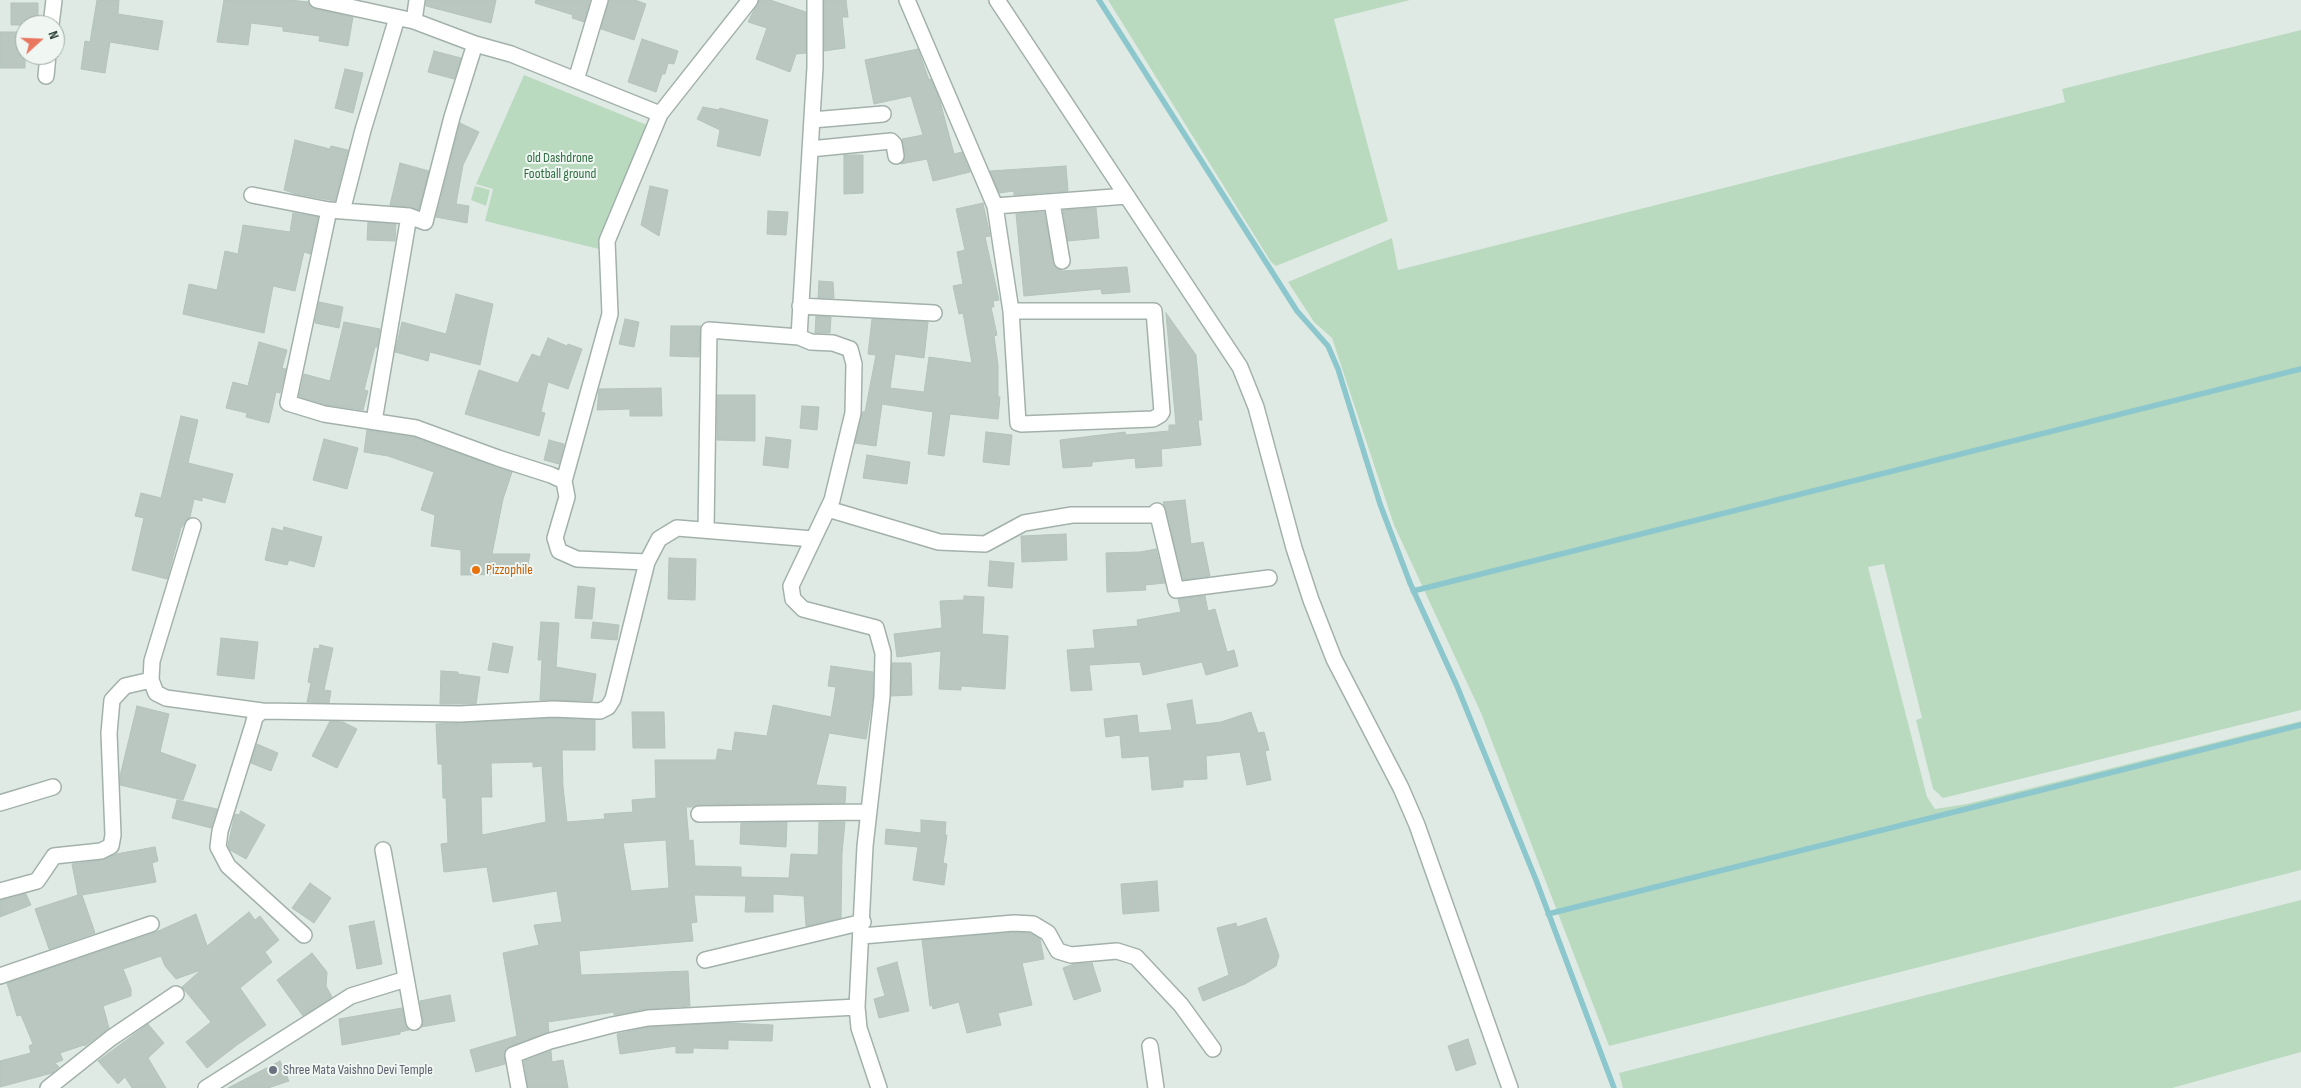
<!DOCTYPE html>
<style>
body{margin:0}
#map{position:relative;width:2301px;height:1088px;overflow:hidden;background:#e0eae5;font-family:"Sofia Sans Condensed",sans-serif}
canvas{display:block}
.north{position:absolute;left:15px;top:15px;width:50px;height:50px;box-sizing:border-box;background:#f0f7f3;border:1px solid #9eaba5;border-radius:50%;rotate:70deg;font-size:14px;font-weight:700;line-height:20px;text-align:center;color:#223931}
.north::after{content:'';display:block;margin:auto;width:18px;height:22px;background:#e9775f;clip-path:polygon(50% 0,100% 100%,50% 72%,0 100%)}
</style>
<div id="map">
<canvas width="2301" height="1088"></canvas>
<div class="north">N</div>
</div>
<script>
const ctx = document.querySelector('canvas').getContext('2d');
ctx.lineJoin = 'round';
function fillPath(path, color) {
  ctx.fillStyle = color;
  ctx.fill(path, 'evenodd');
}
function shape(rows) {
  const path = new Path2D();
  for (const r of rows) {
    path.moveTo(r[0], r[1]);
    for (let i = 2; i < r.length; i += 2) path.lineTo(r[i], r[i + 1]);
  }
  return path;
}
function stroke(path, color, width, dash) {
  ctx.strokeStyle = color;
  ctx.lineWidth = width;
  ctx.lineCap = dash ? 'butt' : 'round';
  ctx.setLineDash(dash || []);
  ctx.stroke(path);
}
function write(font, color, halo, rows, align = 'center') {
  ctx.font = font + ' "Sofia Sans Condensed",sans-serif';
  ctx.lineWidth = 4;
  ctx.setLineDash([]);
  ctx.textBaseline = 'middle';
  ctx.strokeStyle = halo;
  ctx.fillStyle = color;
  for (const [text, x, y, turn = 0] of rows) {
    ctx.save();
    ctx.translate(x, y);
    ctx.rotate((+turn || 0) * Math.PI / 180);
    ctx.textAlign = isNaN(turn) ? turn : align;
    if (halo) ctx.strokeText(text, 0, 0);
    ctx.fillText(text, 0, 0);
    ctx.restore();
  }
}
fillPath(shape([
 [1108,0,1410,0,1334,19,1388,221,1276,266,1271,262],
 [2301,30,2301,710,1943,798,1933,789,1916,720,1922,718,1884,564,1868,567,1927,797,1935,809,1967,804,2301,721,2301,870,1609,1046,1481,713,1394,525,1332,338,1314,322,1288,282,1392,238,1398,270,2065,102,2062,89],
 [524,75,652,127,603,250,485,221,493,189,476,184],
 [475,186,490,190,486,206,471,200],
 [2301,900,2301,1052,2172,1088,1623,1088,1619,1073]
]), '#badac0');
stroke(shape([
 [1099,0,1297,311,1328,346,1338,369,1380,504,1410,583,1457,686,1536,880,1614,1088],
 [1413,591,2301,369],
 [1548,914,2301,725]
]), '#8bc7cc', 5.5);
const building = shape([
 [97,0,119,0,118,14,163,21,158,50,110,42,105,73,81,69,85,41,90,42,97,0],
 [224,0,290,0,308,2,315,9,353,17,348,46,319,41,320,36,283,31,283,27,251,23,248,45,217,42,224,0],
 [426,0,496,0,491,23,426,6,426,0],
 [536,0,590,0,584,22,572,18,573,15,535,3,536,0],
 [609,0,635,0,646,4,634,40,601,29,609,0],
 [759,0,770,0,806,12,806,53,796,54,790,72,756,59,767,28,748,22,759,0],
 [824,0,846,0,848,17,842,17,845,48,824,51,824,0],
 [11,3,38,3,38,25,11,25,11,3],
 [0,32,25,32,25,68,0,68,0,32],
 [642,39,678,51,674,64,668,63,665,74,662,74,656,92,628,82,642,39],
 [918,49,929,80,931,79,940,101,954,154,962,152,970,172,933,181,927,159,901,164,905,155,902,139,923,135,911,96,874,104,865,60,918,49],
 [434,51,461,58,454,79,428,72,434,51],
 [345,69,363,73,353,113,335,108,345,69],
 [703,107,719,110,720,108,768,120,760,156,717,146,720,130,697,119,703,107],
 [460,123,479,132,463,165,456,204,469,206,467,223,436,217,460,123],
 [295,140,330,149,331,146,348,150,335,201,296,194,284,190,295,140],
 [844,155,863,155,863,193,844,194,844,155],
 [400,163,429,171,419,210,390,205,400,163],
 [1066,166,1068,191,1014,195,1014,191,999,193,990,171,1066,166],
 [650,186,668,190,659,236,641,225,650,186],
 [983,203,990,236,985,237,999,300,993,301,994,307,991,307,997,335,994,336,998,365,998,397,1000,397,998,419,950,414,944,456,928,454,933,412,882,404,876,446,855,443,862,412,865,412,876,355,868,354,872,319,928,322,924,358,895,354,890,388,924,392,929,357,972,363,963,313,959,314,953,286,963,284,957,252,965,250,956,209,983,203],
 [1096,208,1099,238,1068,241,1063,210,1096,208],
 [768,211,788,212,786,235,767,234,768,211],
 [1044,212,1055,267,1062,271,1127,267,1130,292,1102,294,1101,289,1024,296,1016,214,1044,212],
 [293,213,318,217,310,254,304,252,295,291,273,286,264,333,183,314,189,284,217,290,225,251,238,254,243,225,290,232,293,213],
 [368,222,396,224,395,241,367,240,368,222],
 [819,281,833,282,834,298,818,298,819,281],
 [456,294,493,304,480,365,430,352,428,361,395,352,402,322,446,334,456,294],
 [319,302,343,307,339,328,315,323,319,302],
 [1166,313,1196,355,1202,420,1198,420,1201,445,1161,449,1162,466,1136,468,1135,458,1092,462,1092,466,1063,468,1060,440,1125,432,1126,435,1169,431,1169,425,1176,425,1166,313],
 [816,316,831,317,830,333,815,333,816,316],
 [625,319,639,322,634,347,619,344,625,319],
 [344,322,380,329,377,347,375,347,364,390,368,391,363,410,326,405,299,397,304,374,330,381,344,322],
 [671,326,701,326,699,357,670,356,671,326],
 [548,338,567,346,568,344,582,349,568,389,548,382,541,412,545,413,539,436,465,414,479,370,518,383,532,354,540,357,548,338],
 [259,342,287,350,282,368,286,369,280,393,276,392,269,423,246,417,247,413,226,408,233,382,248,386,259,342],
 [661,388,662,416,630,416,630,409,597,410,599,389,661,388],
 [717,395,755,395,755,441,717,440,717,395],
 [802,406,819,407,817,430,800,428,802,406],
 [181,416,198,420,188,463,233,474,225,503,202,497,202,501,194,499,190,517,181,528,167,579,132,570,144,518,135,516,141,493,161,498,181,416],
 [367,430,414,437,512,472,503,499,492,554,530,554,526,574,461,575,461,550,431,546,435,515,421,510,434,472,388,456,364,452,367,430],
 [986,432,1012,435,1009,465,983,462,986,432],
 [766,437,791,440,788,468,763,465,766,437],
 [324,439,358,448,347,489,313,480,324,439],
 [549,440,564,444,559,464,544,460,549,440],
 [867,455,910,462,907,484,863,478,867,455],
 [1185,500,1191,544,1203,542,1210,576,1183,580,1163,502,1185,500],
 [284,527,322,537,314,567,289,560,287,565,265,560,272,528,283,531,284,527],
 [1066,534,1067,560,1022,562,1021,536,1066,534],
 [1156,549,1165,583,1145,585,1146,590,1107,592,1106,553,1140,552,1156,549],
 [669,558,696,559,695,600,668,599,669,558],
 [990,561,1014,563,1012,588,988,586,990,561],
 [578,586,595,588,592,619,575,618,578,586],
 [964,596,984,597,982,634,1008,636,1005,689,961,686,961,690,939,689,941,651,897,657,894,634,942,628,940,601,964,600,964,596],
 [1205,596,1208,611,1215,609,1227,652,1234,650,1238,666,1206,675,1202,662,1143,675,1140,662,1089,665,1092,690,1071,691,1067,650,1095,648,1093,630,1138,626,1137,620,1181,612,1178,599,1205,596],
 [541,622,559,623,556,667,596,674,592,701,540,700,542,660,538,660,541,622],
 [593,622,619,625,617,640,591,638,593,622],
 [221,638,258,642,254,679,217,675,221,638],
 [493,643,513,647,508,673,488,670,493,643],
 [320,645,333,648,324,690,331,691,329,703,307,702,311,683,308,682,314,648,319,649,320,645],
 [892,663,911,663,912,695,891,696,892,663],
 [831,666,873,672,873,696,866,739,829,733,816,785,846,787,845,803,699,805,693,807,686,807,689,841,693,840,695,866,741,867,741,877,789,878,791,854,818,855,819,822,845,822,842,853,841,918,806,926,804,896,773,894,773,912,745,912,746,896,694,895,697,922,691,923,693,941,579,951,581,975,688,971,690,1006,647,1009,614,1015,614,1012,548,1022,549,1032,506,1048,504,1053,505,1064,476,1072,470,1050,517,1036,503,953,539,945,534,925,562,922,557,891,493,902,487,867,444,872,441,844,448,843,446,798,443,798,442,764,438,764,436,724,553,718,595,720,595,750,562,750,563,787,567,822,605,819,604,814,633,812,632,800,656,798,655,760,716,760,718,749,732,751,735,732,767,736,773,705,831,717,836,687,828,686,831,666],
 [533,762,533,767,542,766,546,822,482,835,481,797,492,797,491,763,533,762],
 [666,840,669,888,631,891,623,843,666,840],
 [441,671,458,672,458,674,480,677,476,704,440,704,441,671],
 [1192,700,1196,725,1221,722,1251,712,1258,733,1264,732,1269,750,1265,751,1271,780,1247,785,1240,752,1206,756,1207,779,1183,780,1183,787,1152,790,1149,756,1122,758,1120,735,1106,737,1104,719,1137,715,1139,733,1172,730,1167,704,1192,700],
 [137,706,169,714,160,752,196,765,183,800,120,785,120,776,137,706],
 [632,712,664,712,665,748,633,748,632,712],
 [330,721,343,722,357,729,337,768,312,756,330,721],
 [257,744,278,753,271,771,251,763,257,744],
 [177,800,217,809,211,828,172,818,177,800],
 [241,811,265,825,246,859,230,850,228,845,235,814,239,815,241,811],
 [921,820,946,822,945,835,947,835,943,863,947,864,944,885,913,880,918,847,885,844,886,829,921,833,921,820],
 [787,822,786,847,740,844,741,823,787,822],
 [155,847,158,861,152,863,156,882,82,895,95,933,49,949,35,909,78,895,72,864,102,860,116,854,155,847],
 [1157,881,1159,911,1123,914,1121,884,1157,881],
 [310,883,331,898,314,923,292,908,310,883],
 [26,894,31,905,0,917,0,900,26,894],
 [249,912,255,920,260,916,279,940,265,952,272,962,240,988,266,1025,237,1045,207,1068,186,1042,211,1022,182,987,201,970,176,979,165,966,161,956,123,969,131,989,131,996,103,1006,109,1028,85,1046,84,1045,60,1053,63,1060,55,1063,59,1067,52,1073,0,1087,0,1061,31,1053,29,1046,33,1044,21,1015,17,1016,7,983,154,933,196,914,207,946,249,912],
 [1266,918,1279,956,1276,966,1245,984,1203,1001,1198,988,1229,975,1217,928,1236,923,1237,927,1266,918],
 [374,921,382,964,357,969,349,926,374,921],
 [1014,932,1030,933,1040,939,1044,959,1022,963,1032,1005,998,1013,1001,1025,967,1033,959,1002,933,1009,932,1005,930,1006,922,940,1014,932],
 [312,953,327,972,326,986,332,997,303,1016,277,980,312,953],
 [897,962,909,1011,879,1018,874,999,885,996,877,968,897,962],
 [1092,963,1101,991,1074,1000,1063,968,1074,964,1092,963],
 [450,995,455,1021,421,1027,423,1020,420,1001,450,995],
 [402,1008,405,1024,409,1030,400,1032,400,1034,342,1045,339,1019,402,1008],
 [728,1023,773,1025,772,1041,728,1040,728,1049,693,1048,693,1053,676,1053,676,1046,620,1054,617,1034,649,1027,728,1023],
 [148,1024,164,1043,148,1058,166,1088,132,1088,125,1077,118,1084,98,1061,148,1024],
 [1468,1039,1476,1064,1456,1071,1448,1046,1468,1039],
 [551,1051,552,1062,563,1060,568,1088,528,1088,524,1061,551,1051],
 [280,1061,289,1081,268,1088,228,1088,280,1061]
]);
fillPath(building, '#b9c7c0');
stroke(building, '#b3c3bb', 1);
const minor = shape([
 [317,0,414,21,475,44,511,54,660,114,750,0],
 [815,0,815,67,799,337,811,342,833,343,850,349,854,364,853,413,832,500,791,586,793,599,803,609,876,628,883,653,882,697,865,846,857,1007,859,1028,879,1088],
 [907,0,995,206,1011,311,1018,423,1021,424,1153,419,1160,415,1162,412,1154,311,1011,311],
 [997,0,1240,367,1256,407,1294,548,1311,600,1334,659,1401,788,1417,825,1510,1088],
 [414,21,417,0],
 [51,25,54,0],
 [46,76,48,55],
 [576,80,600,0],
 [812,120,883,114],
 [810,149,891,141,894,144,896,156],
 [252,195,329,210,409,216],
 [1052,202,1062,261],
 [995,206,1127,196],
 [329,210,288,403,324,414,416,428,498,458,551,475,564,481,567,497,555,538,559,551,577,559,647,562],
 [342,211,363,130,397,18],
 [800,306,934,313],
 [374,421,409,216,425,222,452,117,475,44],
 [564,481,610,314,607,241,660,114],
 [828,509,939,542,985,544,1024,523,1072,515,1153,515,1157,511,1176,590,1269,578],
 [193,526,152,661,151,680,156,693,166,698,262,711],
 [706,530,709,330,799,337],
 [0,803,53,787],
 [699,814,869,812],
 [383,850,414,1022],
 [0,891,37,881,54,856,101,851,111,846,113,835,109,733,112,700,125,686,151,680],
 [304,935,228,866,218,847,220,831,253,725,255,717,262,711,460,714,553,709,600,711,608,707,613,699,647,562,659,539,677,528,813,539],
 [862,936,1014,923,1033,924,1048,933,1058,951,1071,955,1117,951,1136,957,1181,1005,1213,1049],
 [705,960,863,922],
 [0,976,151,924],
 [1150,1046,1156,1088],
 [48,1088,111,1038,176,994],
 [206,1088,351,996,406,979],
 [519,1088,513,1055,550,1041,612,1025,648,1018,857,1007]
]);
stroke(minor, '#a3b1ab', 18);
stroke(minor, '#fff', 15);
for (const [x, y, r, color] of [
 [476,570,5,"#e8710a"],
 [273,1070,5,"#6b7280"]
]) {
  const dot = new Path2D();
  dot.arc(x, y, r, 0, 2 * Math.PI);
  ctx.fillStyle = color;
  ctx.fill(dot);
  stroke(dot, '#f0f7f3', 2);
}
write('14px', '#2f6d42', '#f0f7f3', [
 ["old Dashdrone",560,158],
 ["Football ground",560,174]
]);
write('14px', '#c56008', '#f0f7f3', [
 ["Pizzophile",486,570]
], 'left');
write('14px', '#5b616d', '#f0f7f3', [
 ["Shree Mata Vaishno Devi Temple",283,1070]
], 'left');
</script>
